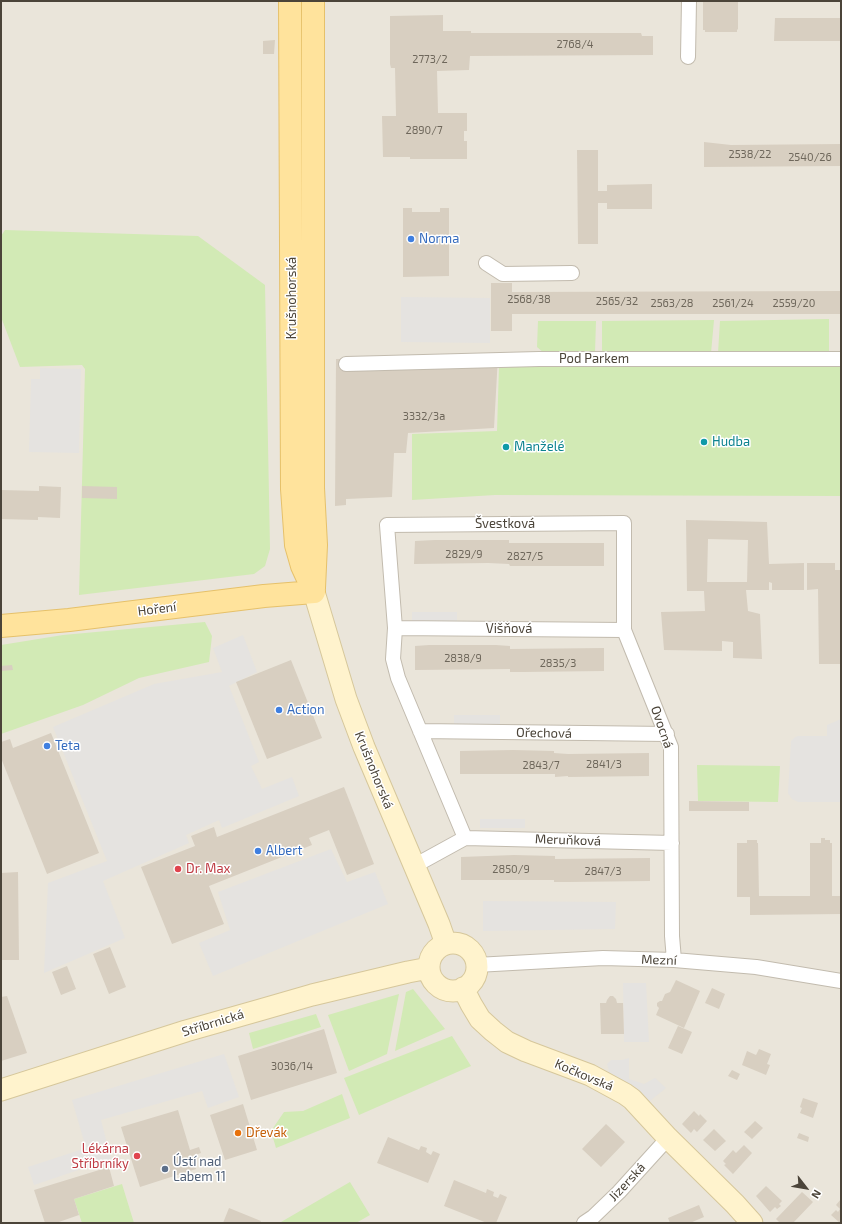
<!DOCTYPE html>
<meta charset="utf-8">
<style>
body{margin:0}
#map{position:relative;width:842px;height:1224px;overflow:hidden;background:#f6f3ec;font-family:"Exo 2",sans-serif}
canvas{display:block}
.frame{position:absolute;inset:0;border:2px solid #4b4439;pointer-events:none}
.north{position:absolute;left:786px;top:1168px;width:40px;height:40px;-webkit-text-stroke:3px #fff;paint-order:stroke;rotate:121deg;font-size:11px;font-weight:700;line-height:16px;text-align:center;color:#4b4439}
.north::after{content:'';display:block;margin:auto;width:14px;height:18px;background:#4b4439;clip-path:polygon(50% 0,100% 100%,50% 72%,0 100%)}
</style>
<div id="map">
<canvas width="842" height="1224"></canvas>
<div class="frame"></div>
<div class="north">N</div>
</div>
<script>
const ctx = document.querySelector('canvas').getContext('2d');
ctx.lineJoin = 'round';
function fillPath(path, color) {
  ctx.fillStyle = color;
  ctx.fill(path, 'evenodd');
}
function shape(rows) {
  const path = new Path2D();
  for (const r of rows) {
    if (r.length === 3) {
      path.moveTo(r[0] + r[2], r[1]);
      path.arc(r[0], r[1], r[2], 0, 2 * Math.PI);
      continue;
    }
    path.moveTo(r[0], r[1]);
    for (let i = 2; i < r.length; i += 2) path.lineTo(r[i], r[i + 1]);
  }
  return path;
}
function stroke(path, color, width, dash) {
  ctx.strokeStyle = color;
  ctx.lineWidth = width;
  ctx.lineCap = dash ? 'butt' : 'round';
  ctx.setLineDash(dash || []);
  ctx.stroke(path);
}
function write(font, color, halo, rows, align = 'center') {
  ctx.font = font + ' "Exo 2",sans-serif';
  ctx.lineWidth = 3;
  ctx.setLineDash([]);
  ctx.textBaseline = 'middle';
  ctx.strokeStyle = halo;
  ctx.fillStyle = color;
  for (const [text, x, y, turn = 0] of rows) {
    ctx.save();
    ctx.translate(x, y);
    ctx.rotate((+turn || 0) * Math.PI / 180);
    ctx.textAlign = isNaN(turn) ? turn : align;
    if (halo) ctx.strokeText(text, 0, 0);
    ctx.fillText(text, 0, 0);
    ctx.restore();
  }
}
fillPath(shape([
 [1,1,841,1,841,1223,1,1223]
]), '#eae5da');
fillPath(shape([
 [5,230,198,236,265,285,270,549,265,566,254,574,79,595,85,369,82,365,20,367,1,317,1,236],
 [829,319,829,351,718,353,720,321],
 [714,320,711,353,606,353,602,352,602,321],
 [538,321,596,321,595,353,544,353,537,347],
 [841,364,841,496,495,495,412,500,412,434,497,431,499,366],
 [205,622,212,636,209,662,139,678,83,705,1,734,1,645,63,635],
 [697,765,780,766,778,802,698,801],
 [413,989,445,1029,395,1051,406,992],
 [399,994,387,1054,349,1071,328,1015],
 [316,1014,321,1027,253,1049,249,1033],
 [452,1036,471,1066,359,1115,344,1078],
 [342,1094,350,1118,276,1148,271,1131,284,1112,303,1111],
 [350,1182,370,1215,356,1223,281,1222],
 [122,1184,134,1223,82,1223,74,1199]
]), '#d2eab5');
fillPath(shape([
 [401,297,490,298,490,343,401,342],
 [40,368,81,369,79,453,29,452,31,379,40,379],
 [412,612,457,612,457,621,412,621],
 [243,635,257,672,229,686,259,762,251,766,262,789,292,777,299,796,222,828,219,820,186,835,189,843,103,881,125,938,44,973,48,883,107,861,53,727,154,684,222,672,213,648],
 [454,715,500,715,500,724,454,724],
 [841,719,841,802,798,802,792,799,788,793,791,741,795,737,798,736,827,736,827,725],
 [480,819,525,819,525,828,480,828],
 [331,849,347,882,375,872,388,904,213,976,199,943,230,930,218,892],
 [483,901,616,902,615,929,483,931],
 [623,983,646,983,649,1042,624,1042],
 [224,1054,239,1097,208,1108,202,1091,101,1120,111,1159,34,1185,28,1167,86,1148,72,1100],
 [629,1058,629,1079,644,1084,655,1078,666,1088,646,1104,612,1082,607,1064,611,1060,622,1060]
]), '#e5e3e0');
fillPath(shape([
 [703,1,738,1,738,29,737,30,737,32,705,32,705,30,703,30],
 [443,15,443,31,471,31,471,33,641,33,642,36,653,36,653,55,470,56,469,70,437,71,438,113,467,113,467,131,464,131,464,141,467,141,467,159,410,159,410,157,383,157,382,116,396,116,395,68,391,68,390,64,390,16],
 [775,18,841,18,841,41,774,41],
 [275,40,274,54,263,54,263,41],
 [704,142,731,145,841,144,841,166,704,167],
 [577,150,598,150,598,191,607,191,607,185,652,184,652,209,607,209,607,203,598,203,598,244,578,244],
 [403,208,412,208,412,212,440,212,440,208,449,208,449,276,403,277],
 [491,283,512,283,512,292,841,291,841,314,512,314,512,331,491,331],
 [498,356,494,428,408,433,406,453,394,453,392,497,346,499,346,505,335,506,336,359],
 [39,486,61,487,60,518,38,517,38,520,1,519,1,490,39,491],
 [82,486,117,487,117,499,82,498],
 [686,520,767,522,769,564,804,563,804,590,772,590,772,583,769,582,769,590,746,590,748,611,760,614,762,659,733,658,733,642,722,641,722,651,664,650,661,612,705,611,704,591,687,591],
 [708,539,748,540,747,582,707,582],
 [435,540,509,540,509,543,604,543,604,566,510,566,509,564,488,563,414,564,415,541],
 [807,563,835,563,835,570,841,570,841,664,819,664,818,589,807,590],
 [429,645,496,645,510,646,510,649,604,648,604,671,524,672,510,672,510,669,415,670,415,646],
 [291,660,322,738,267,759,236,682],
 [12,665,13,670,1,671,1,666],
 [51,733,99,853,47,874,1,758,1,742,10,739,13,748],
 [513,750,554,751,554,753,568,754,649,753,649,776,568,777,568,776,555,777,555,774,460,774,460,751],
 [344,787,374,864,347,875,329,830,309,838,312,845,209,886,224,924,172,944,141,867,195,846,191,836,214,827,217,837],
 [689,801,749,802,749,811,689,811],
 [821,838,825,838,825,840,830,840,830,843,832,843,832,896,841,896,841,914,750,915,750,897,737,897,737,843,747,843,747,840,757,840,757,843,758,843,759,896,810,896,810,843,821,843],
 [514,855,555,856,555,859,650,858,650,881,569,882,554,882,554,880,461,880,461,857],
 [18,872,19,960,1,960,1,873],
 [110,947,126,987,109,994,93,954],
 [67,966,76,989,61,995,52,972],
 [676,980,700,991,684,1028,656,1015,659,1008,657,1006,657,1003,660,1001,662,1001,665,994,670,992],
 [712,988,725,994,719,1009,705,1003],
 [7,996,27,1053,1,1061,1,997],
 [610,996,613,996,616,999,617,1003,623,1003,624,1034,601,1034,600,1003,606,1003,607,1000],
 [678,1026,692,1032,682,1054,668,1048],
 [324,1029,337,1073,251,1100,238,1056],
 [759,1049,771,1054,767,1064,770,1065,766,1075,742,1065,747,1051,756,1055],
 [732,1070,740,1074,737,1080,728,1076],
 [803,1098,818,1103,813,1118,800,1113,802,1108,800,1107],
 [243,1104,257,1150,225,1160,210,1115],
 [178,1110,190,1150,199,1147,201,1153,192,1156,196,1169,140,1187,121,1127],
 [694,1111,699,1116,700,1114,707,1121,697,1132,694,1129,691,1133,682,1124],
 [755,1121,763,1128,752,1139,744,1132],
 [606,1124,625,1142,601,1167,582,1149],
 [714,1129,726,1141,715,1151,703,1140],
 [799,1133,809,1137,808,1142,797,1138],
 [388,1137,419,1150,421,1146,427,1148,426,1152,431,1155,433,1151,440,1154,428,1183,377,1163],
 [744,1145,752,1153,733,1174,724,1165,726,1164,723,1161,733,1150,736,1153],
 [109,1167,114,1186,74,1199,79,1215,56,1223,45,1223,34,1190],
 [454,1180,486,1193,487,1189,494,1192,493,1196,498,1198,500,1194,507,1197,496,1223,487,1223,444,1206],
 [766,1186,782,1201,779,1204,781,1206,777,1209,775,1207,770,1212,756,1196],
 [802,1192,813,1202,793,1223,780,1223,776,1219],
 [841,1199,841,1223,840,1223,831,1215,836,1210,838,1212,840,1209,836,1205],
 [699,1205,704,1217,690,1223,670,1223,668,1218],
 [229,1208,261,1221,260,1223,223,1223]
]), '#d8cfc1');
const street = shape([
 [688,57,689,1],
 [486,263,503,274,572,273],
 [346,364,539,359,841,359],
 [395,628,624,630],
 [420,731,667,734],
 [465,838,672,843],
 [414,866,465,838,398,678,393,659,395,628,387,525,624,523,624,630,671,747,672,936,674,960],
 [476,965,603,958,674,960,756,967,841,981],
 [584,1223,593,1217,619,1192,668,1138]
]);
const secondary = shape([
 [314,592,346,699,364,747,439,924,446,944],
 [453,967,24],
 [463,988,471,1004,480,1019,493,1031,507,1042,526,1051,590,1075,625,1094,632,1099,668,1138,735,1204,752,1223],
 [1,1090,186,1031,260,1010,312,995,408,972,429,968]
]);
const primary = shape([
 [290,1,292,489,296,545,302,566,314,592],
 [313,1,313,488,316,545,314,588],
 [1,626,69,620,264,596,314,592]
]);
stroke(street, '#c2bbae', 16);
stroke(secondary, '#d6c79b', 23);
stroke(primary, '#e6c16a', 24);
stroke(street, '#fff', 14);
stroke(secondary, '#fff3cd', 21);
stroke(primary, '#ffe39c', 22);
for (const [x, y, r, color] of [
 [411,239,4,"#3f7fe0"],
 [704,442,4,"#0f9aa8"],
 [506,447,4,"#0f9aa8"],
 [279,710,4,"#3f7fe0"],
 [47,746,4,"#3f7fe0"],
 [258,851,4,"#3f7fe0"],
 [178,869,4,"#e0444e"],
 [238,1133,4,"#e8710a"],
 [137,1156,4,"#e0444e"],
 [165,1169,4,"#5c6f8a"]
]) {
  const dot = new Path2D();
  dot.arc(x, y, r, 0, 2 * Math.PI);
  ctx.fillStyle = color;
  ctx.fill(dot);
  stroke(dot, '#fff', 1.5);
}
write('11px', '#6e675b', null, [
 ["2768/4",575,44],
 ["2773/2",430,59],
 ["2890/7",424,130],
 ["2538/22",750,154],
 ["2540/26",810,157],
 ["2568/38",529,299],
 ["2565/32",617,301],
 ["2563/28",672,303],
 ["2561/24",733,303],
 ["2559/20",794,303],
 ["3332/3a",424,416],
 ["2829/9",464,554],
 ["2827/5",525,556],
 ["2838/9",463,658],
 ["2835/3",558,663],
 ["2841/3",604,764],
 ["2843/7",541,765],
 ["2850/9",511,869],
 ["2847/3",603,871],
 ["3036/14",292,1066]
]);
write('13px', '#366cbe', '#fff', [
 ["Norma",419,239],
 ["Action",287,710],
 ["Teta",55,746],
 ["Albert",266,851]
], 'left');
write('13px', '#4b4439', '#fff', [
 ["Krušnohorská",292,298,-90],
 ["Pod Parkem",594,359],
 ["Švestková",505,524],
 ["Hoření",157,609,-7],
 ["Višňová",509,629],
 ["Ovocná",662,727,71],
 ["Ořechová",544,733,1],
 ["Krušnohorská",374,770,68],
 ["Meruňková",568,840,2],
 ["Mezní",659,960,2],
 ["Stříbrnická",213,1023,-17],
 ["Kočkovská",584,1075,23],
 ["Jizerská",627,1182,-47]
]);
write('13px', '#0d838f', '#fff', [
 ["Hudba",712,442],
 ["Manželé",514,447]
], 'left');
write('13px', '#be3a42', '#fff', [
 ["Dr. Max",186,869],
 ["Lékárna",129,1149,"right"],
 ["Stříbrníky",129,1164,"right"]
], 'left');
write('13px', '#c56008', '#fff', [
 ["Dřevák",246,1133]
], 'left');
write('13px', '#4e5e75', '#fff', [
 ["Ústí nad",173,1162],
 ["Labem 11",173,1177]
], 'left');
</script>
